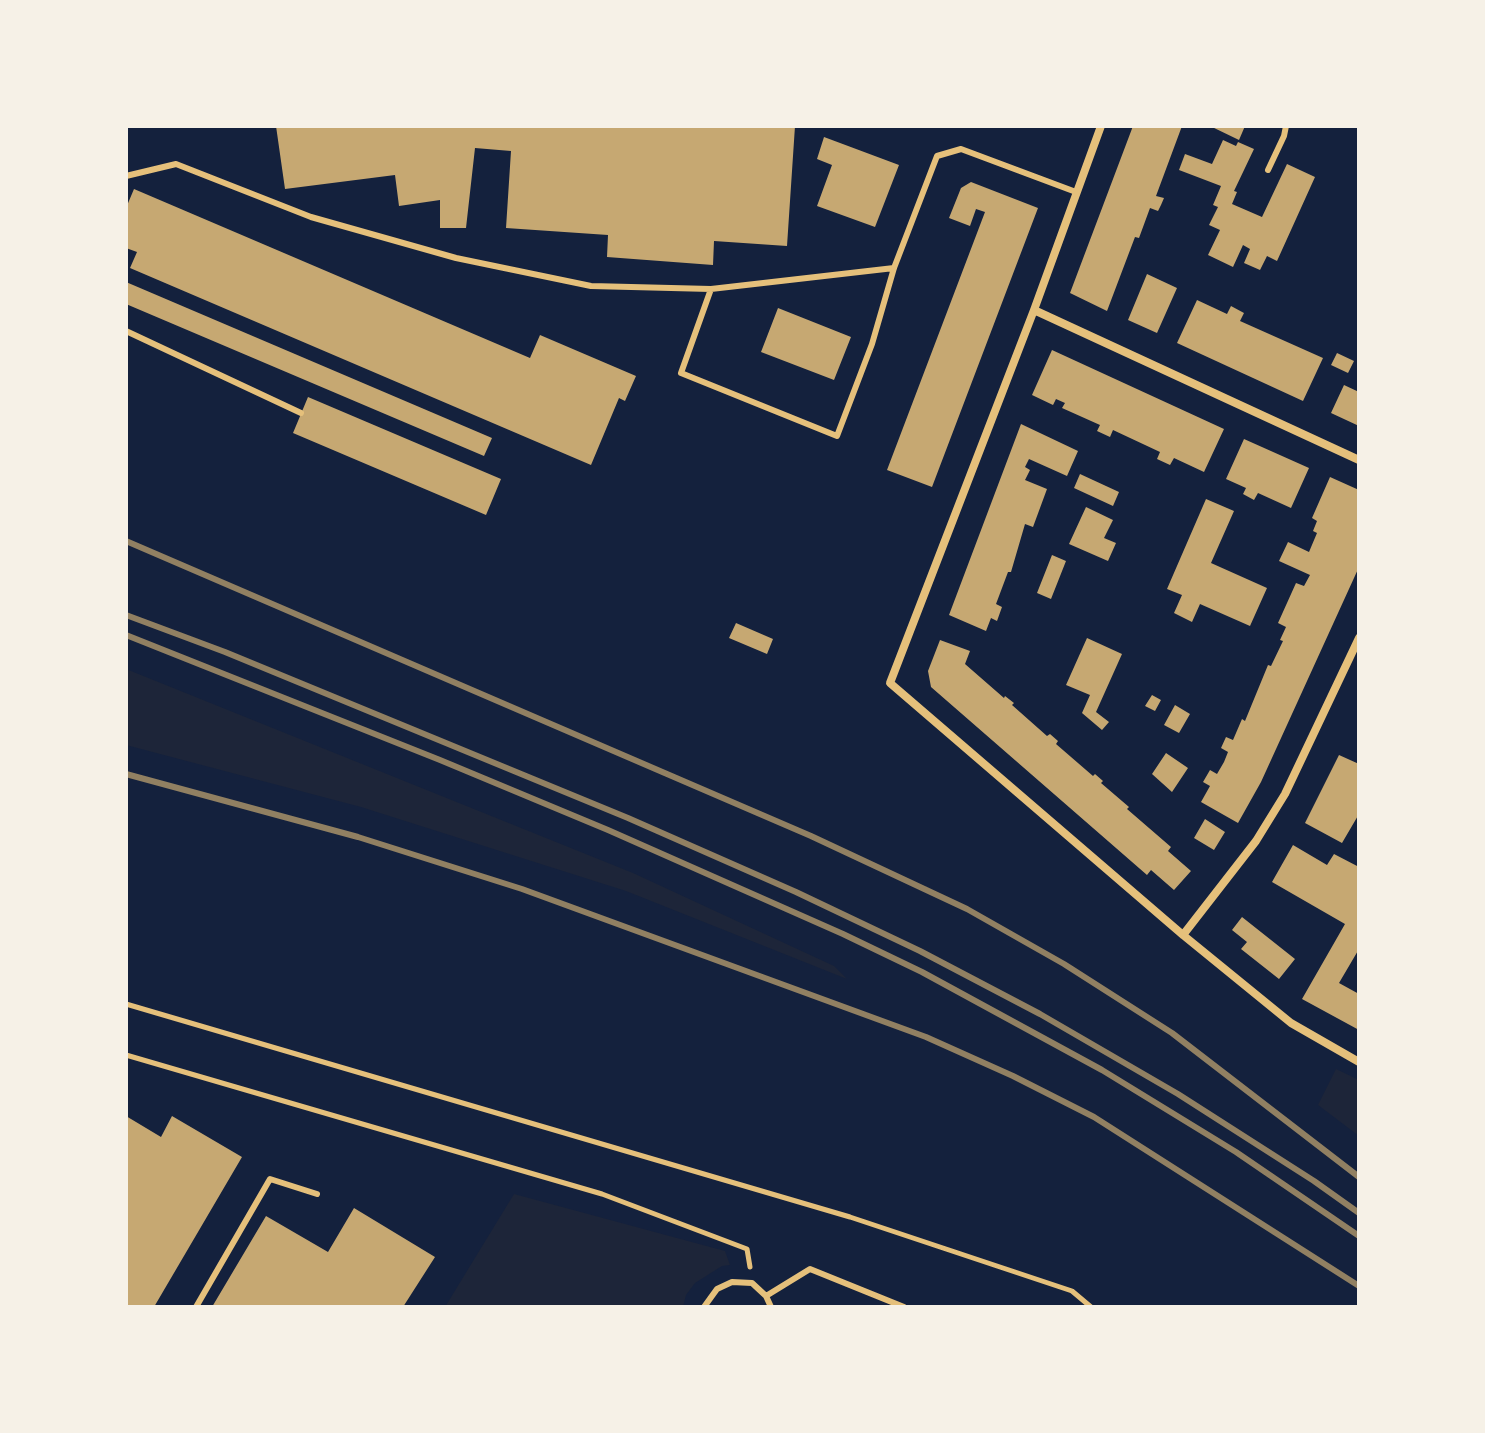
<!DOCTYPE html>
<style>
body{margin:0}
#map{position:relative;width:1485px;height:1433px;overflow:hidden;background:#14213d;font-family:Figtree,sans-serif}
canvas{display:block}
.frame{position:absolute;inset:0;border:128px solid #f6f1e7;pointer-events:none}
</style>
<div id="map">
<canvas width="1485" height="1433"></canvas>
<div class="frame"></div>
</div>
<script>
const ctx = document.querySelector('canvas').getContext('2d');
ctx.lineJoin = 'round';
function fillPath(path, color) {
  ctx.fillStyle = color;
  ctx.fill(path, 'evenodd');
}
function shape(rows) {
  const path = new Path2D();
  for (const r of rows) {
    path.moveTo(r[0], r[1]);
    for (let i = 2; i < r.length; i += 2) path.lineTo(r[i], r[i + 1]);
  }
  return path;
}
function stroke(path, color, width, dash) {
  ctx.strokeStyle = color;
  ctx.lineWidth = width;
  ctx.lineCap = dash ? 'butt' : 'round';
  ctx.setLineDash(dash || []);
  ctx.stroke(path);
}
fillPath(shape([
 [126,669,633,873,834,966,847,979,626,891,361,807,126,745],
 [1336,1069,1359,1080,1359,1136,1318,1105],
 [514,1194,725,1251,730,1265,722,1266,695,1283,686,1295,683,1307,445,1307]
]), '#1d2539');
fillPath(shape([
 [276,126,795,126,787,246,714,241,713,265,607,257,608,235,506,228,511,151,475,148,466,228,440,228,440,200,399,206,395,175,285,189],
 [1133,126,1182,126,1156,196,1164,198,1161,205,1158,211,1150,208,1139,238,1135,237,1107,311,1070,293],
 [1210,126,1245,126,1239,140],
 [824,137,899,165,875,227,817,206,832,165,817,159],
 [1223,140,1236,146,1238,142,1254,149,1234,191,1237,192,1232,204,1262,217,1287,164,1315,177,1277,261,1267,256,1260,270,1244,263,1250,249,1243,245,1233,267,1208,255,1220,230,1209,225,1218,207,1213,205,1221,186,1179,170,1185,154,1212,164],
 [971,182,1038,208,932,487,887,470,985,212,976,209,970,226,949,218,961,188],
 [134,189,530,358,540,335,636,376,625,401,619,398,591,465,130,268,137,252,126,248,126,208],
 [1147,274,1177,288,1157,333,1128,320],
 [126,282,492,438,484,456,126,304],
 [1197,300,1227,314,1231,306,1244,313,1240,321,1323,358,1303,401,1177,343],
 [778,308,851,337,834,380,761,352],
 [1052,350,1224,429,1204,472,1174,458,1170,465,1157,459,1160,452,1113,430,1110,437,1097,431,1100,425,1062,408,1065,403,1056,399,1053,405,1032,395],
 [1337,353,1354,361,1348,373,1331,365],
 [1344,385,1359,392,1359,426,1331,413],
 [308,397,501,479,486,515,293,433],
 [1021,424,1078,451,1067,476,1029,459,1025,467,1030,470,1025,480,1047,489,1033,527,1025,524,1011,572,1008,572,996,604,1002,607,997,621,991,618,986,631,949,615],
 [1244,439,1309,468,1291,508,1258,493,1254,500,1243,494,1246,488,1226,479],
 [1080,474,1119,492,1113,506,1074,488],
 [1330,477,1359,490,1359,567,1261,782,1238,823,1201,802,1210,786,1203,782,1210,770,1217,774,1224,762,1228,752,1221,748,1226,737,1233,740,1242,719,1245,721,1268,665,1271,666,1283,641,1280,640,1286,627,1278,623,1296,583,1304,586,1310,575,1279,561,1288,542,1309,552,1317,533,1313,531,1317,521,1312,518],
 [1206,499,1234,511,1211,563,1267,588,1250,626,1200,604,1192,622,1174,613,1182,595,1167,589],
 [1086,507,1113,520,1104,538,1116,543,1108,561,1069,544],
 [1052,555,1066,561,1051,599,1037,593],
 [736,623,773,639,767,654,729,638],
 [1087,638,1122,654,1096,712,1109,722,1102,730,1082,713,1090,695,1066,685],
 [940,640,970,651,965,664,1004,698,1005,696,1014,703,1012,705,1047,736,1050,734,1058,741,1056,744,1093,776,1095,774,1103,781,1101,783,1129,807,1127,809,1171,847,1168,851,1191,871,1174,890,1151,870,1147,875,931,687,928,671],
 [1152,695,1161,700,1155,711,1145,706],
 [1175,705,1190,714,1179,733,1164,725],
 [1166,753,1188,768,1172,792,1152,774],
 [1339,755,1359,764,1359,814,1342,843,1305,823],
 [1205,819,1225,832,1214,850,1194,838],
 [1293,845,1327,865,1334,854,1359,867,1359,949,1339,983,1359,994,1359,1030,1302,999,1345,924,1272,882],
 [1242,917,1295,959,1279,979,1241,949,1247,942,1232,930],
 [126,1116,161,1137,172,1116,242,1157,154,1307,126,1307],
 [354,1208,435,1257,403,1307,212,1307,266,1216,328,1252]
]), '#c6a872');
stroke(shape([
 [126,1004,850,1217,1072,1291,1091,1307],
 [126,1055,602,1194,747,1249,750,1267]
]), '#e5c07b', 5);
stroke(shape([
 [1268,170,1284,136,1286,126],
 [126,176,176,164,311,217,456,258,591,286,711,289,894,268],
 [711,289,681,373,837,436,872,344,894,268,937,156,961,149,1076,192],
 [126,331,301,413],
 [766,1296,810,1269,904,1307],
 [196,1307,270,1179,317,1194],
 [704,1307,717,1289,732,1282,752,1283,766,1296,771,1307]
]), '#e5c07b', 6);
stroke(shape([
 [1101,126,1034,310,890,683,1183,935,1291,1023,1359,1062],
 [1034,310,1359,460],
 [1183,935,1256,841,1285,794,1359,638]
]), '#e5c07b', 8);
stroke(shape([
 [126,541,811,836,967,909,1064,964,1172,1033,1359,1177],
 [126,615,225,652,628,818,796,892,920,951,1040,1014,1178,1094,1314,1181,1359,1213],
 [126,635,440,760,608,830,843,934,922,972,1102,1070,1236,1152,1359,1236],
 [126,774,358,837,522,889,926,1037,1013,1076,1094,1117,1359,1286]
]), '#918062', 6);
</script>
